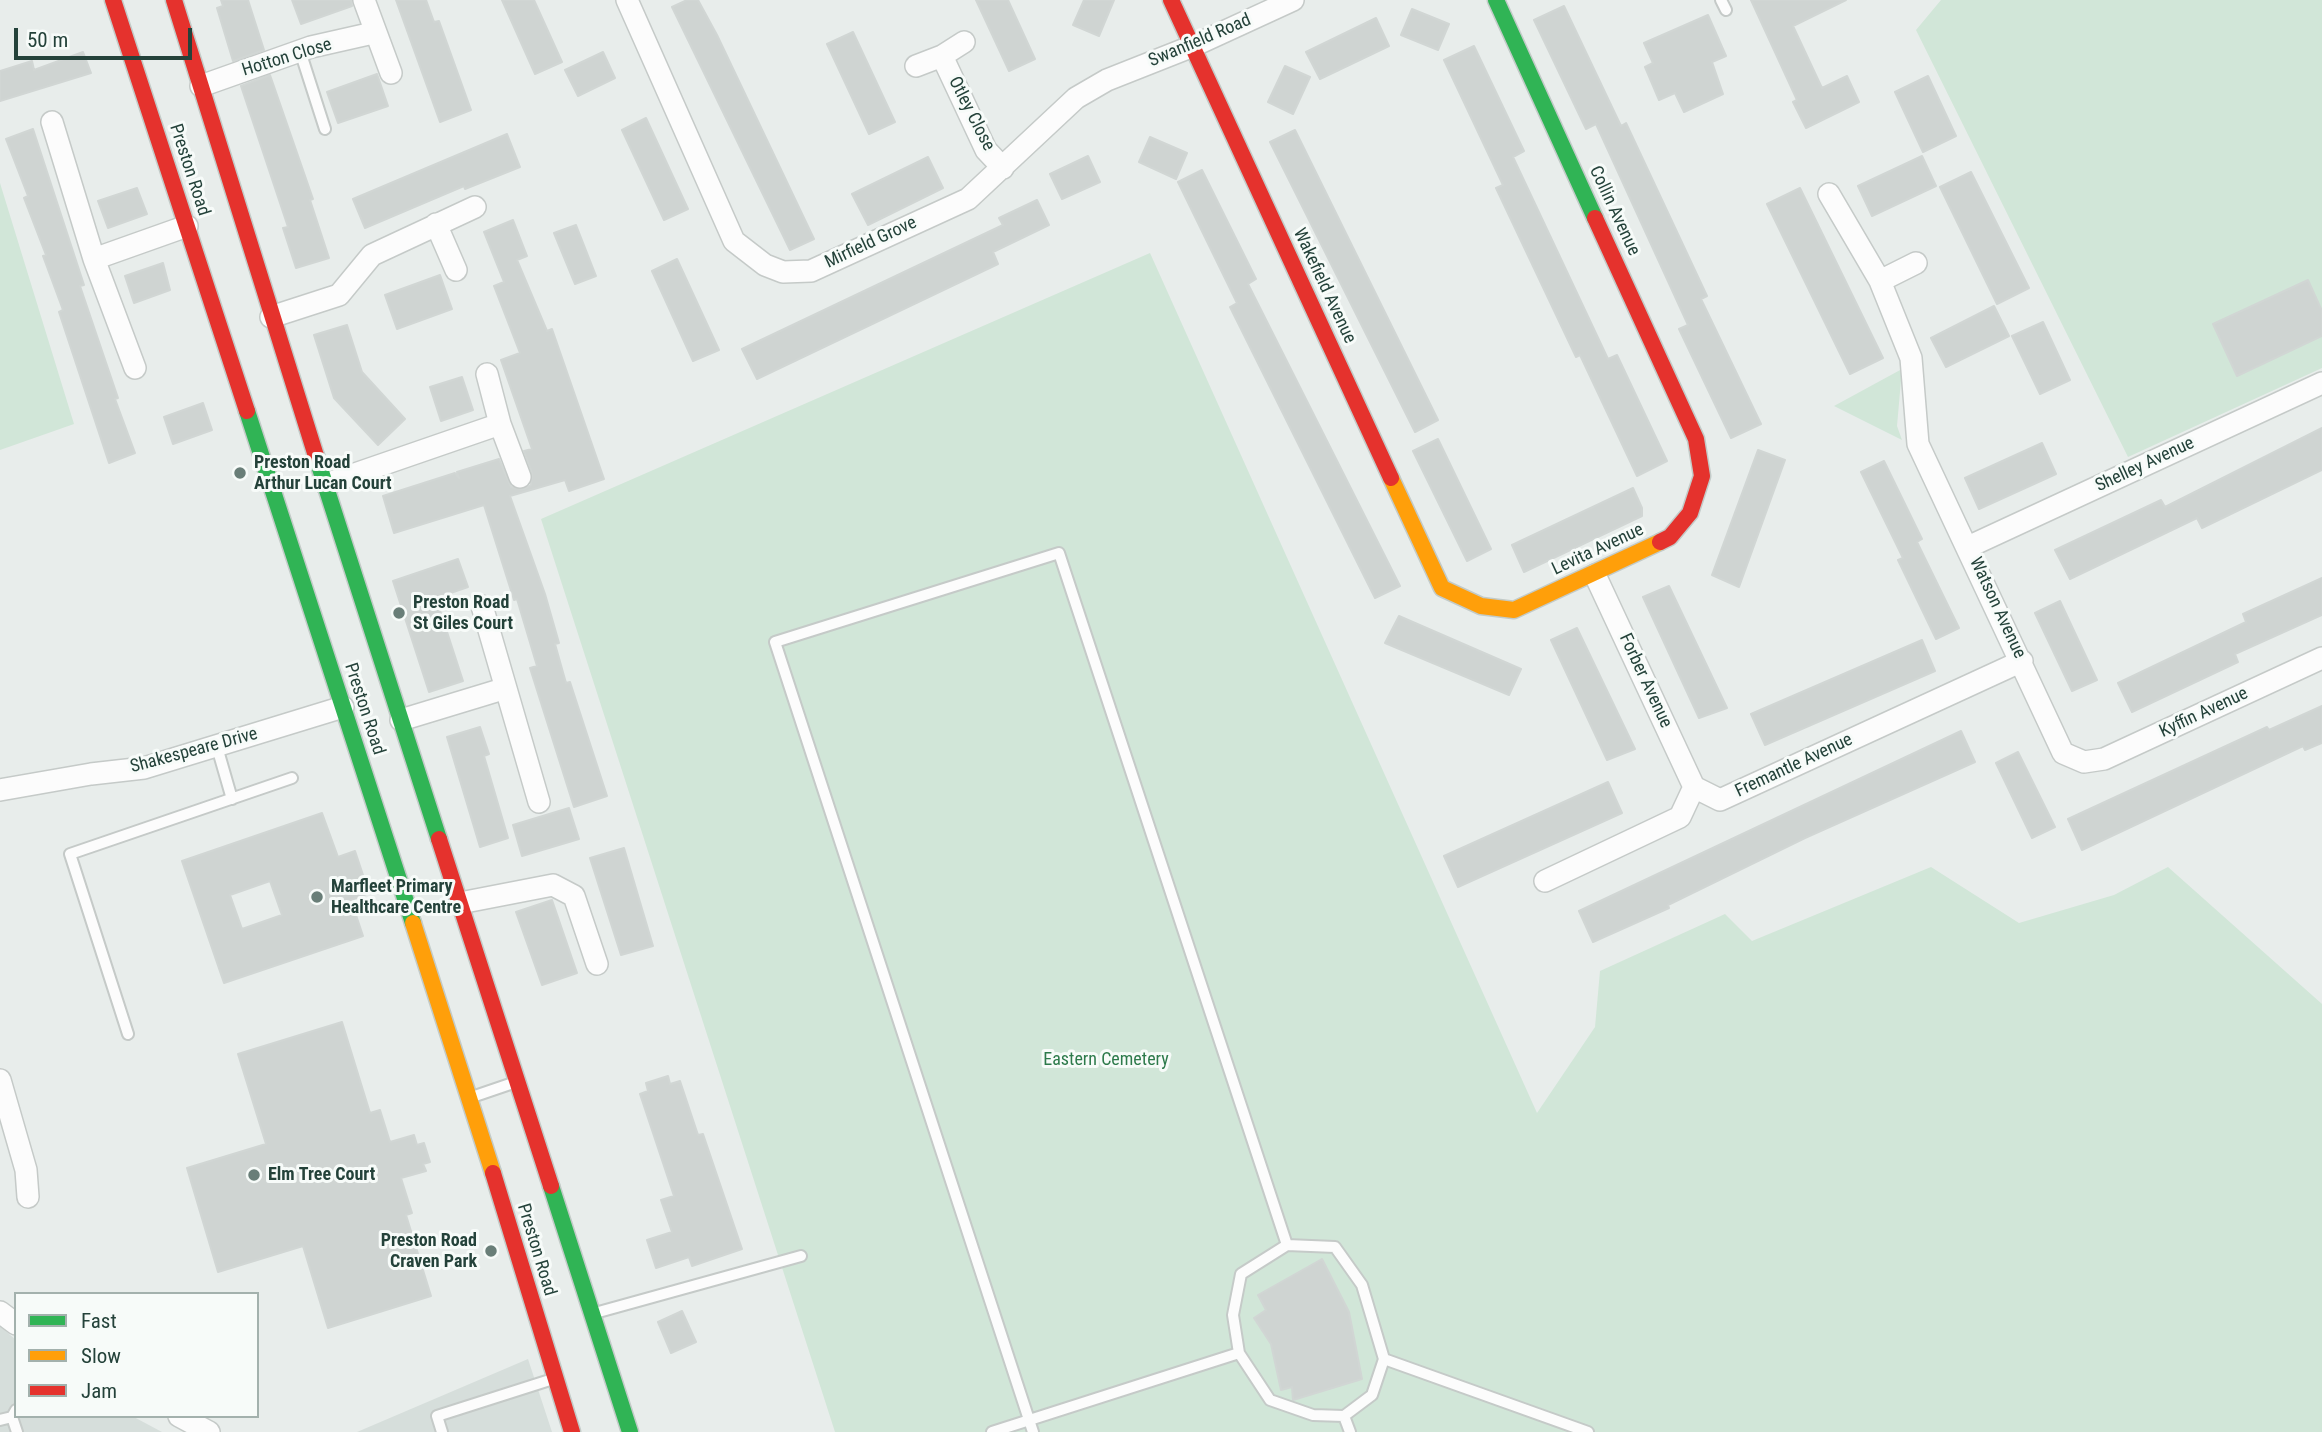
<!DOCTYPE html>
<style>
body{margin:0}
#map{position:relative;width:2322px;height:1432px;overflow:hidden;background:#e8edeb;font-family:"Roboto Condensed",sans-serif}
canvas{display:block}
.legend{position:absolute;left:14px;top:1292px;width:245px;height:126px;box-sizing:border-box;background:#f7fbf9;border:2px solid #a3b1ad;margin:0;padding:9px 12px;list-style:none;font-size:21px;color:#24423a}
.legend li{display:flex;align-items:center;gap:14px;height:35px}
.legend b{width:35px;border:2px solid #a3b1ad}
.scale{position:absolute;left:14px;top:28px;width:178px;height:32px;box-sizing:border-box;border:4px solid #24423a;border-top:0;padding-left:9px;font-size:21px;line-height:24px;white-space:nowrap;color:#24423a;-webkit-text-stroke:5px #f7fbf9;paint-order:stroke}
</style>
<div id="map">
<canvas width="2322" height="1432"></canvas>
<ul class="legend">
<li><b style="height:9px;background:#30b455"></b>Fast</li>
<li><b style="height:9px;background:#ff9f0a"></b>Slow</li>
<li><b style="height:9px;background:#e5322d"></b>Jam</li>
</ul>
<div class="scale">50 m</div>
</div>
<script>
const ctx = document.querySelector('canvas').getContext('2d');
ctx.lineJoin = 'round';
function fillPath(path, color) {
  ctx.fillStyle = color;
  ctx.fill(path, 'evenodd');
}
function shape(rows) {
  const path = new Path2D();
  for (const r of rows) {
    path.moveTo(r[0], r[1]);
    for (let i = 2; i < r.length; i += 2) path.lineTo(r[i], r[i + 1]);
  }
  return path;
}
function stroke(path, color, width, dash) {
  ctx.strokeStyle = color;
  ctx.lineWidth = width;
  ctx.lineCap = dash ? 'butt' : 'round';
  ctx.setLineDash(dash || []);
  ctx.stroke(path);
}
function write(font, color, halo, rows, align = 'center') {
  ctx.font = font + ' "Roboto Condensed",sans-serif';
  ctx.lineWidth = 6;
  ctx.setLineDash([]);
  ctx.textBaseline = 'middle';
  ctx.strokeStyle = halo;
  ctx.fillStyle = color;
  for (const [text, x, y, turn = 0] of rows) {
    ctx.save();
    ctx.translate(x, y);
    ctx.rotate((+turn || 0) * Math.PI / 180);
    ctx.textAlign = isNaN(turn) ? turn : align;
    if (halo) ctx.strokeText(text, 0, 0);
    ctx.fillText(text, 0, 0);
    ctx.restore();
  }
}
fillPath(shape([
 [0,1326,16,1340,16,1416,132,1416,162,1432,0,1432],
 [528,1359,552,1432,357,1432]
]), '#d6dedb');
fillPath(shape([
 [1941,0,2322,0,2322,368,2128,457,1916,30],
 [0,183,74,424,0,450],
 [1150,253,1537,1113,1595,1027,1600,971,1725,914,1752,941,1931,867,2019,923,2114,895,2168,867,2322,1004,2322,1432,835,1432,541,519],
 [1902,369,1897,426,1902,440,1834,406]
]), '#d1e6d8');
const building = shape([
 [221,0,248,0,264,50,233,61,217,8,223,6,221,0],
 [292,0,351,0,352,6,301,24,292,0],
 [396,0,426,0,434,22,439,21,471,110,440,122,396,0],
 [502,0,534,0,562,62,535,74,502,0],
 [687,0,698,0,717,35,814,239,790,250,672,7,687,0],
 [976,0,1008,0,1035,59,1009,71,976,0],
 [1084,0,1114,0,1099,36,1073,25,1084,0],
 [1751,0,1846,0,1793,26,1822,88,1847,76,1859,102,1806,128,1793,102,1797,100,1751,0],
 [1564,6,1621,126,1626,123,1707,296,1701,299,1761,424,1731,438,1679,329,1688,325,1596,124,1586,129,1534,20,1564,6],
 [1412,9,1449,24,1438,50,1401,35,1412,9],
 [1708,15,1726,56,1712,62,1723,94,1684,112,1675,93,1659,100,1645,67,1653,63,1644,43,1708,15],
 [1376,18,1389,46,1320,79,1306,52,1376,18],
 [853,32,895,122,869,134,827,44,853,32],
 [1474,46,1524,151,1513,157,1608,359,1617,355,1667,461,1637,476,1580,355,1576,357,1496,188,1503,185,1444,60,1474,46],
 [83,52,91,73,0,101,0,71,32,61,34,70,83,52],
 [603,52,615,78,578,96,565,70,603,52],
 [1285,66,1310,77,1293,114,1268,102,1285,66],
 [377,74,388,106,338,123,327,92,377,74],
 [270,75,313,199,310,200,329,258,296,268,283,228,288,227,241,86,270,75],
 [1928,76,1956,136,1923,152,1895,92,1928,76],
 [646,118,688,209,664,220,622,130,646,118],
 [33,129,84,285,80,286,118,398,115,399,135,453,109,463,59,312,63,310,43,256,46,255,24,198,28,196,6,139,33,129],
 [1295,130,1438,420,1415,432,1270,142,1295,130],
 [507,134,520,167,465,189,464,186,365,228,353,199,507,134],
 [1150,137,1187,153,1176,179,1139,162,1150,137],
 [1088,156,1100,182,1062,199,1050,174,1088,156],
 [1922,156,1936,186,1872,216,1858,186,1922,156],
 [928,157,943,188,868,225,852,194,928,157],
 [1202,170,1256,279,1248,284,1400,586,1375,598,1230,307,1237,303,1178,182,1202,170],
 [1971,172,2029,288,1997,304,1940,187,1971,172],
 [137,188,147,214,108,228,98,201,137,188],
 [1800,188,1883,358,1850,374,1767,204,1800,188],
 [1037,200,1049,225,993,252,998,264,757,379,742,349,1003,225,999,218,1037,200],
 [513,220,527,256,517,260,547,331,552,329,604,479,569,491,565,480,510,496,545,594,559,643,555,644,566,683,570,682,607,796,574,807,530,668,537,666,517,599,514,600,484,505,394,533,383,496,455,473,459,478,457,472,499,459,511,487,524,489,531,485,532,473,524,451,532,449,501,360,520,353,494,286,504,282,484,232,513,220],
 [576,225,596,276,575,284,554,233,576,225],
 [677,259,719,350,693,361,652,271,677,259],
 [163,263,170,290,134,303,125,276,163,263],
 [440,275,452,309,397,329,385,295,440,275],
 [2308,280,2322,311,2322,336,2237,376,2213,324,2308,280],
 [1994,306,2009,336,1946,367,1931,338,1994,306],
 [2043,322,2070,380,2040,394,2012,336,2043,322],
 [347,325,362,372,405,419,378,445,334,398,314,335,347,325],
 [462,377,473,410,441,421,430,387,462,377],
 [203,403,212,430,173,444,164,417,203,403],
 [2322,428,2322,470,2202,528,2197,518,2070,579,2055,550,2161,500,2165,507,2322,428],
 [1438,439,1491,549,1467,561,1413,451,1438,439],
 [2042,443,2056,474,1979,509,1965,478,2042,443],
 [1758,450,1785,460,1739,587,1712,575,1758,450],
 [1884,461,1922,539,1917,542,1959,628,1936,639,1898,560,1903,558,1861,472,1884,461],
 [1633,488,1642,508,1642,516,1524,572,1512,545,1633,488],
 [458,559,468,587,436,598,463,681,429,692,393,581,458,559],
 [2322,578,2322,615,2235,654,2238,662,2132,712,2118,683,2246,622,2243,614,2322,578],
 [1669,586,1727,708,1699,718,1643,597,1669,586],
 [2060,601,2097,680,2072,691,2035,613,2060,601],
 [1399,616,1521,669,1509,695,1385,643,1399,616],
 [1577,628,1635,749,1607,760,1551,640,1577,628],
 [1922,640,1935,671,1765,745,1751,714,1922,640],
 [2322,706,2322,743,2305,750,2303,746,2082,850,2068,819,2267,727,2269,730,2322,706],
 [480,727,489,754,484,756,508,838,480,847,447,737,480,727],
 [1961,731,1975,762,1805,838,1668,905,1669,908,1593,942,1579,911,1961,731],
 [2018,752,2055,827,2032,838,1996,763,2018,752],
 [1608,782,1622,813,1458,887,1444,856,1608,782],
 [569,808,579,839,522,856,513,825,569,808],
 [322,813,338,857,355,851,369,893,351,900,363,936,224,983,182,861,322,813],
 [270,881,282,915,242,929,230,895,270,881],
 [624,848,653,946,621,955,590,858,624,848],
 [552,900,577,973,542,985,516,912,552,900],
 [342,1022,370,1113,380,1110,390,1142,414,1135,417,1145,424,1143,430,1162,423,1164,426,1171,401,1178,412,1213,406,1215,431,1296,328,1328,303,1246,218,1272,187,1168,266,1144,238,1054,342,1022],
 [668,1076,670,1084,680,1081,698,1135,703,1134,742,1249,692,1266,689,1257,656,1268,647,1240,672,1232,661,1200,674,1196,640,1094,648,1091,646,1083,668,1076],
 [1322,1259,1349,1312,1362,1379,1293,1400,1292,1387,1281,1390,1271,1344,1254,1318,1266,1310,1258,1295,1322,1259],
 [682,1311,696,1342,671,1353,658,1322,682,1311]
]);
fillPath(building, '#cfd4d2');
stroke(building, '#d1d6d4', 2);
const lane = shape([
 [1721,0,1726,10],
 [300,51,325,129],
 [217,747,232,799],
 [128,1034,70,854,292,778],
 [472,1097,516,1082],
 [1287,1245,1335,1247,1362,1285,1384,1359,1372,1395,1344,1416,1313,1415,1270,1400,1239,1353,1233,1315,1241,1274,1287,1245],
 [595,1313,801,1256],
 [1384,1359,1588,1432],
 [1344,1416,1350,1432],
 [12,1417,17,1432],
 [0,1420,12,1417,16,1410],
 [442,1432,437,1416,553,1379],
 [992,1432,1239,1353],
 [1033,1432,775,642,1059,553,1287,1245]
]);
const street = shape([
 [364,0,391,73],
 [627,0,734,241,765,265,783,272,811,271,968,199,1076,98,1107,80,1193,46,1293,0],
 [942,56,986,150,1003,168],
 [916,66,942,56,964,42],
 [201,86,311,47,373,33],
 [52,122,94,259,135,368],
 [1829,194,1880,281,1911,358,1918,444,2063,753,2084,762,2104,759,2322,658],
 [436,224,456,270],
 [94,259,187,226],
 [1880,281,1916,263],
 [271,317,339,295,372,255,475,207],
 [487,374,500,424,520,477],
 [326,484,500,424],
 [1968,547,2322,383],
 [1595,575,1694,787],
 [482,606,539,802],
 [401,720,503,689],
 [0,790,91,774,144,768,343,707],
 [1545,881,1680,817,1694,787,1720,800,2022,661],
 [460,903,553,885,574,896,597,964],
 [0,1080,26,1170,28,1197],
 [0,1312,16,1324],
 [179,1416,209,1432]
]);
const fast = shape([
 [1496,0,1595,218],
 [247,411,413,923],
 [316,456,439,839],
 [551,1186,630,1432]
]);
const slow = shape([
 [1391,478,1442,588,1481,606,1514,610,1660,542],
 [413,923,493,1173]
]);
const jam = shape([
 [113,0,247,411],
 [174,0,316,456],
 [1171,0,1391,478],
 [1595,218,1696,439,1702,476,1690,513,1670,537,1660,542],
 [439,839,551,1186],
 [493,1173,572,1432]
]);
stroke(lane, '#c5cac8', 14);
stroke(street, '#c5cac8', 24);
stroke(fast, '#c3cbc8', 19);
stroke(slow, '#c3cbc8', 19);
stroke(jam, '#c3cbc8', 19);
stroke(lane, '#fcfcfc', 10);
stroke(street, '#fcfcfc', 21);
stroke(fast, '#30b455', 16);
stroke(slow, '#ff9f0a', 16);
stroke(jam, '#e5322d', 16);
for (const [x, y, r, color] of [
 [240,473,7,"#697e78"],
 [399,613,7,"#697e78"],
 [317,897,7,"#697e78"],
 [254,1175,7,"#697e78"],
 [491,1251,7,"#697e78"]
]) {
  const dot = new Path2D();
  dot.arc(x, y, r, 0, 2 * Math.PI);
  ctx.fillStyle = color;
  ctx.fill(dot);
  stroke(dot, '#f7fbf9', 2.5);
}
write('18px', '#24423a', '#f7fbf9', [
 ["Swanfield Road",1200,41,-23],
 ["Hotton Close",287,58,-17],
 ["Otley Close",971,114,63],
 ["Preston Road",189,170,72],
 ["Collin Avenue",1614,211,65],
 ["Mirfield Grove",871,243,-25],
 ["Wakefield Avenue",1324,286,65],
 ["Shelley Avenue",2145,465,-25],
 ["Levita Avenue",1598,550,-25],
 ["Watson Avenue",1997,608,65],
 ["Forber Avenue",1645,681,65],
 ["Preston Road",364,709,72],
 ["Kyffin Avenue",2204,713,-25],
 ["Shakespeare Drive",194,751,-15],
 ["Fremantle Avenue",1794,766,-25],
 ["Preston Road",536,1250,73]
]);
write('bold 18px', '#24423a', '#f7fbf9', [
 ["Preston Road",254,463],
 ["Arthur Lucan Court",254,484],
 ["Preston Road",413,603],
 ["St Giles Court",413,624],
 ["Marfleet Primary",331,887],
 ["Healthcare Centre",331,908],
 ["Elm Tree Court",268,1175],
 ["Preston Road",477,1241,"right"],
 ["Craven Park",477,1262,"right"]
], 'left');
write('18px', '#2d7a4b', '#f7fbf9', [
 ["Eastern Cemetery",1106,1060]
]);
</script>
